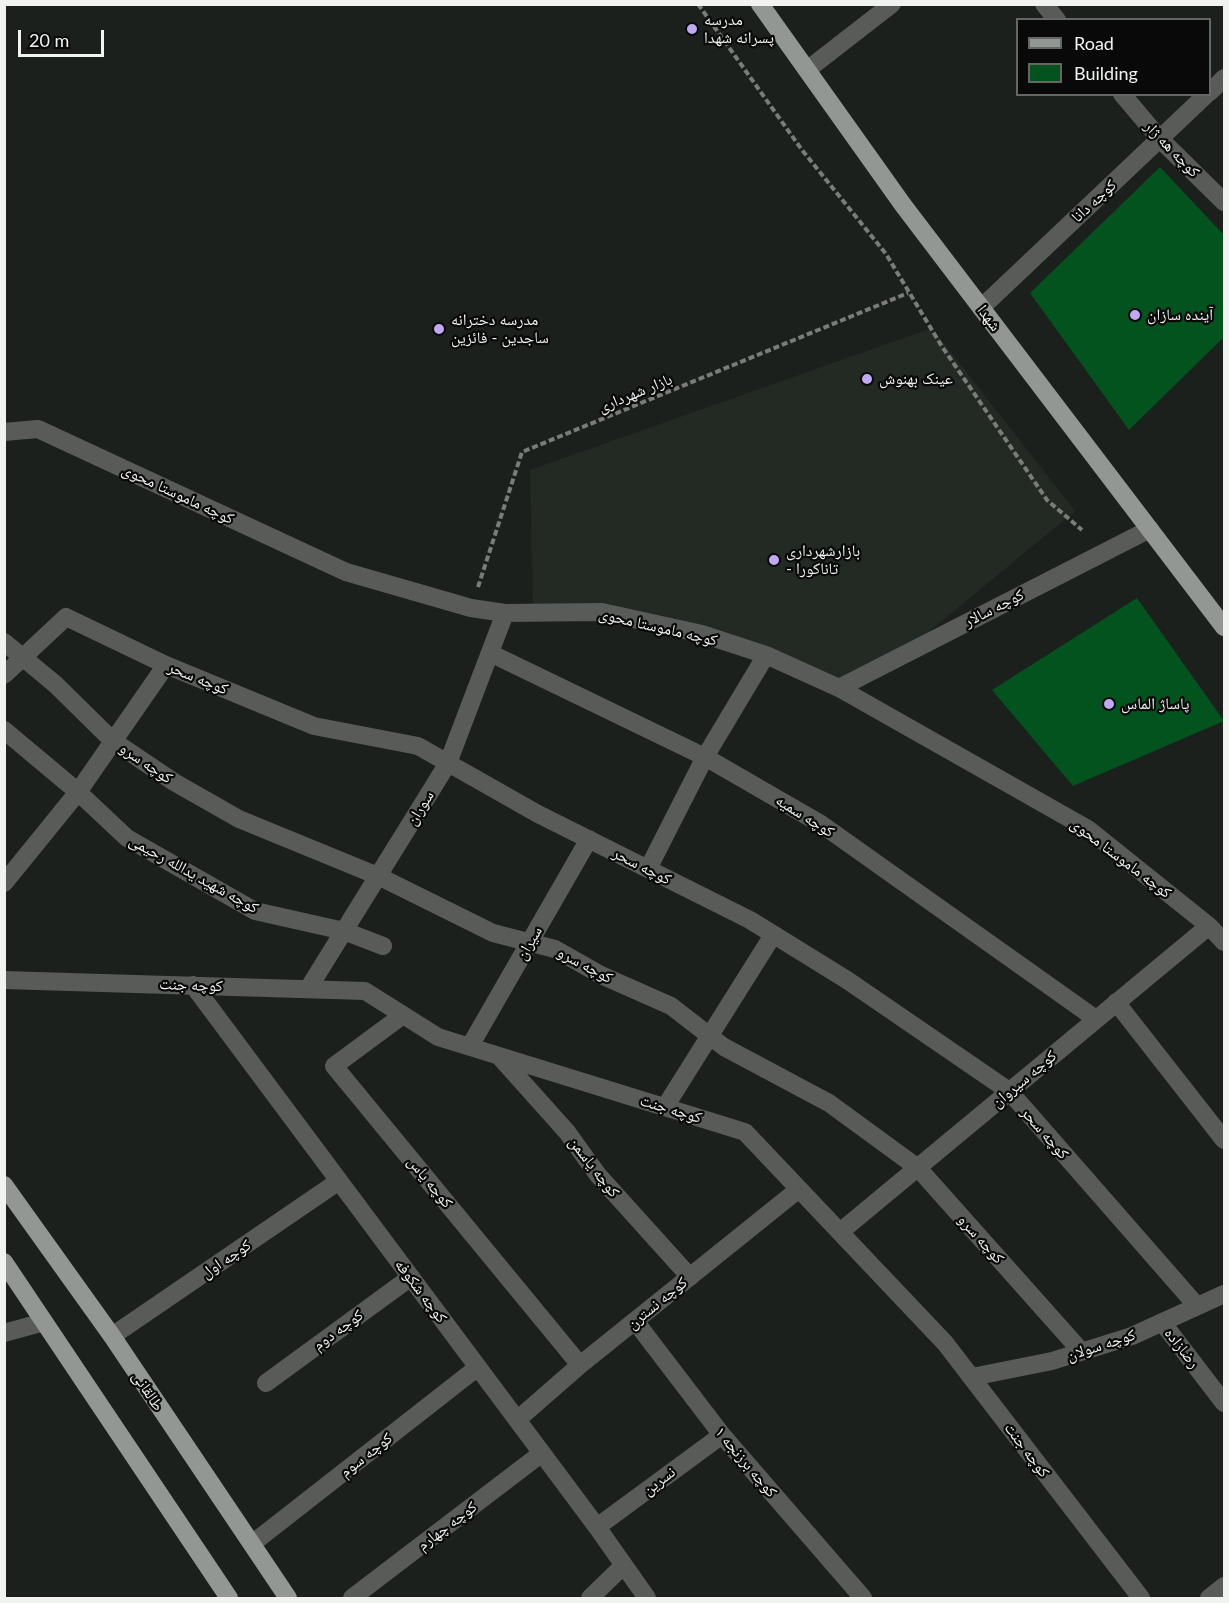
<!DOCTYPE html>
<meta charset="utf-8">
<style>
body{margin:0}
#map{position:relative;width:1229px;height:1603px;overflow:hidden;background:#1c201c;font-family:Lato,sans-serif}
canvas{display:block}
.frame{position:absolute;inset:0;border:6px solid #f0f3f0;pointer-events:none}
.legend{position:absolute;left:1016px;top:18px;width:195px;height:78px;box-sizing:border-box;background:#080908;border:2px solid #656765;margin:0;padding:8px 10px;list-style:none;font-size:18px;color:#f0f3f0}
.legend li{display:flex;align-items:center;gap:12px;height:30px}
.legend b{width:30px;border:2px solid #656765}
.scale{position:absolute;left:18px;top:30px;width:86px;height:27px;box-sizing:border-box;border:3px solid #f0f3f0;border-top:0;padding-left:8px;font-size:18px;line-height:21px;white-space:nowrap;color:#f0f3f0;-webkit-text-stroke:4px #080908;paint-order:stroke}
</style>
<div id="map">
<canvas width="1229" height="1603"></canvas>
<div class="frame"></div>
<ul class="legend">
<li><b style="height:8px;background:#939793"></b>Road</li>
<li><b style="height:16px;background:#02531e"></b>Building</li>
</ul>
<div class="scale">20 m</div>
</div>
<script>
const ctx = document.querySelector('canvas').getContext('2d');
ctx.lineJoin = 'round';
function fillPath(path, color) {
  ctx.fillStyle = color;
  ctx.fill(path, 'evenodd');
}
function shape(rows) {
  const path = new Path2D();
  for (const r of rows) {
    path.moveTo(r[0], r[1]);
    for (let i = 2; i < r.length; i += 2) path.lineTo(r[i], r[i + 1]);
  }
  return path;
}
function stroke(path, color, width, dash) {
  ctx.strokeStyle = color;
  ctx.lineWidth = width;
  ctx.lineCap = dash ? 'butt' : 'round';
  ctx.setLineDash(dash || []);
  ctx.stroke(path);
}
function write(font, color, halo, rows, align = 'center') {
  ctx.font = font + ' Lato,"Noto Naskh Arabic",sans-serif';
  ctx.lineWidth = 4.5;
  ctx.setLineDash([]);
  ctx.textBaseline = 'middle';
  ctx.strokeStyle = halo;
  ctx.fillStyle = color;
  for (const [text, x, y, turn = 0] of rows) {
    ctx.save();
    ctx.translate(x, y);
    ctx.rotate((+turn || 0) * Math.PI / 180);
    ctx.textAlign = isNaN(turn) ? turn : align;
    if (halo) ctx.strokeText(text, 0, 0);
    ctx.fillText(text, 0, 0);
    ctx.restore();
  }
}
fillPath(shape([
 [932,328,1075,511,844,702,766,655,702,634,533,609,530,470]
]), '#222a23');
fillPath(shape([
 [1160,167,1224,235,1224,337,1129,430,1030,293],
 [1137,598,1224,721,1073,786,992,690]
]), '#02531e');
stroke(shape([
 [698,4,802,150,886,254,941,345,1047,500,1082,530],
 [478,587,522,452,908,293]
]), '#797c79', 4, [6, 3]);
stroke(shape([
 [1044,4,1057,20],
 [807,70,892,4],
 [1210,92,1224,78],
 [1122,94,1160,139,1224,202],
 [981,308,1207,94],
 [4,432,38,429,346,572,471,608,505,613,602,612,702,634,766,655,839,688,1088,829,1209,926,1224,942],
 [4,642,55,684,113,741,174,782,239,819,378,876,493,933,555,949,601,975,671,1006,724,1047,829,1103,918,1168,1081,1351],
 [490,653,705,757,821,824,1096,1019],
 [4,675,66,617,166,665,314,726,418,746,538,814,750,920,847,980,1009,1091,1197,1306],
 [839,688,1150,529],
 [4,730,78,792,127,838,255,911,344,931,383,946],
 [648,869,705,757,766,655],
 [4,883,78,792,166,665],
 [4,980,365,991,438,1037,745,1132,945,1343,1141,1598],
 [193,985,597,1527,647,1598],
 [308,989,448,763,505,613],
 [1116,1002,1224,1140],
 [403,1015,334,1066,580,1365],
 [470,1046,589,839],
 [499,1056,567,1132,598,1175,690,1277],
 [665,1107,773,935],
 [840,1232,1209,926],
 [635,1321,722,1435,863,1598],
 [1162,1322,1224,1403],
 [4,1333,44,1322],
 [112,1336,339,1181],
 [972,1377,1052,1361,1132,1336,1224,1294],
 [266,1383,411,1277],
 [517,1420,580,1365,799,1189],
 [597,1527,722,1435],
 [253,1543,478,1367],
 [352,1598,542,1453],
 [590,1598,624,1565],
 [1209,1598,1224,1586]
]), '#595b59', 18);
stroke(shape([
 [760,4,903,205,1224,627],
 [4,1185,112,1336,288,1598],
 [4,1262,229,1598]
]), '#939793', 18);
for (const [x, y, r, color] of [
 [692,29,6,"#c0a8f4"],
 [1135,315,6,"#c0a8f4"],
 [439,329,6,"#c0a8f4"],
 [867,379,6,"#c0a8f4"],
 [774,560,6,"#c0a8f4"],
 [1109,704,6,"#c0a8f4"]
]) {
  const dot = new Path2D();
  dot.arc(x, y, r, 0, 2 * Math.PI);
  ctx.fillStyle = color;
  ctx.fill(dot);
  stroke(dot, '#080908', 2);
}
write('16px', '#f0f3f0', '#080908', [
 ["مدرسه",704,20],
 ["پسرانه شهدا",704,38],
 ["آینده سازان",1147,315],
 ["مدرسه دخترانه",451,320],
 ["ساجدین - فائزین",451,338],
 ["عینک بهنوش",879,379],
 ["بازارشهرداری",786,551],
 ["- تاناکورا",786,569],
 ["پاساژ الماس",1121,704]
], 'left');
write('16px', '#f0f3f0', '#080908', [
 ["کوچه هه ژار",1172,149,46],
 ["کوچه دانا",1094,201,-43],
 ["شهدا",989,318,53],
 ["بازار شهرداری",635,393,-22],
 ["کوچه ماموستا محوی",178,494,25],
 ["کوچه سالار",994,608,-27],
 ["کوچه ماموستا محوی",658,627,13],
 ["کوچه سحر",198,678,22],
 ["کوچه سرو",146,763,34],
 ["سوران",420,808,-58],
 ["کوچه سمیه",805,816,32],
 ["کوچه ماموستا محوی",1121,858,37],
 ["کوچه سحر",642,866,27],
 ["کوچه شهید یدالله رحیمی",194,874,29],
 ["سیران",529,943,-60],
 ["کوچه سرو",585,965,28],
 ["کوچه جنت",191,985,2],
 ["کوچه سیروان",1024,1079,-40],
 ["کوچه جنت",671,1109,17],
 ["کوچه سحر",1045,1133,49],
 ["کوچه یاسمن",594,1167,52],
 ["کوچه یاس",430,1182,51],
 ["کوچه سرو",981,1239,48],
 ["کوچه اول",226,1259,-34],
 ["کوچه شکوفه",421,1291,53],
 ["کوچه نسترن",657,1303,-39],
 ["کوچه دوم",338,1330,-36],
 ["کوچه سولان",1101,1345,-18],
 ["رضازاده",1182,1348,52],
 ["طالقانی",148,1391,57],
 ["کوچه جنت",1027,1450,53],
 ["کوچه سوم",366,1455,-38],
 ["کوچه برزنجه ۱",746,1462,50],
 ["نسرین",659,1481,-37],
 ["کوچه چهارم",447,1526,-37]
]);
</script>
